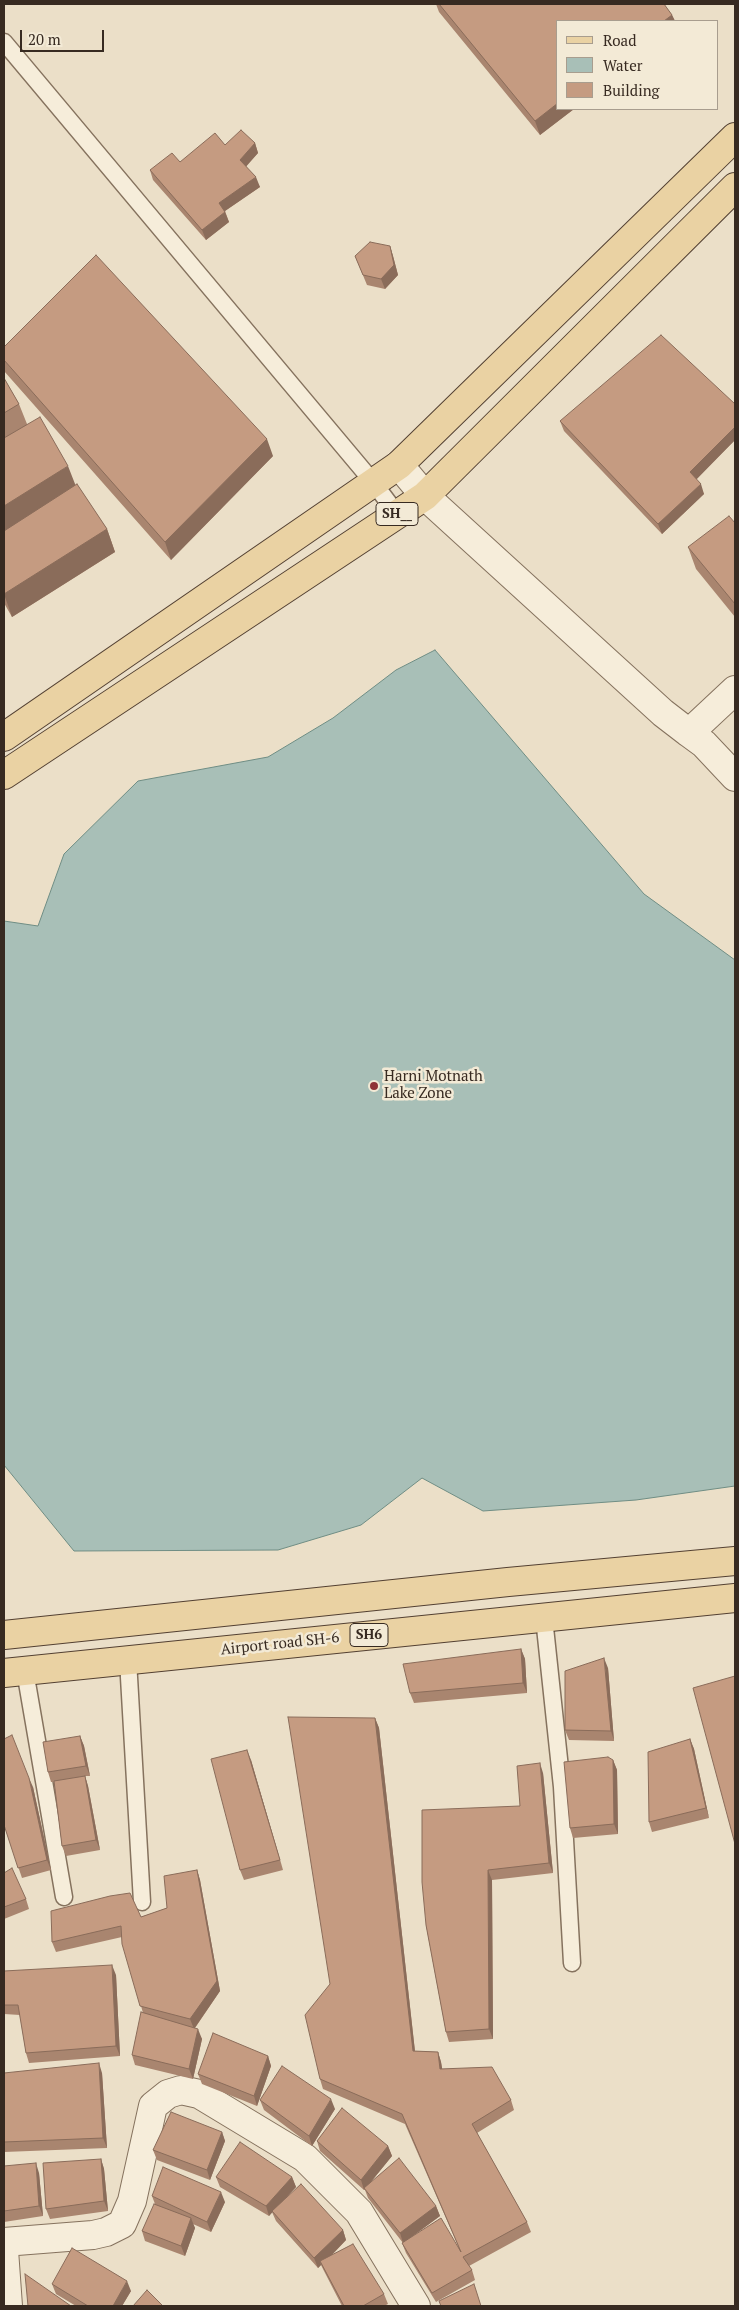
<!DOCTYPE html>
<style>
body{margin:0}
#map{position:relative;width:739px;height:2310px;overflow:hidden;background:#ebdfc8;font-family:"PT Serif",serif}
canvas{display:block}
.frame{position:absolute;inset:0;border:5px solid #372a21;pointer-events:none}
.legend{position:absolute;left:556px;top:20px;width:162px;height:90px;box-sizing:border-box;background:#f3ead6;border:1px solid #a89d8e;margin:0;padding:6px 9px;list-style:none;font-size:15px;color:#372a21}
.legend li{display:flex;align-items:center;gap:10px;height:25px}
.legend b{width:25px;border:1px solid #a89d8e}
.scale{position:absolute;left:20px;top:30px;width:84px;height:22px;box-sizing:border-box;border:2px solid #372a21;border-top:0;padding-left:6px;font-size:15px;line-height:18px;white-space:nowrap;color:#372a21;-webkit-text-stroke:4px #f3ead6;paint-order:stroke}
</style>
<div id="map">
<canvas width="739" height="2310"></canvas>
<div class="frame"></div>
<ul class="legend">
<li><b style="height:6px;background:#ead2a3"></b>Road</li>
<li><b style="height:14px;background:#a8bfb7"></b>Water</li>
<li><b style="height:14px;background:#c59b81"></b>Building</li>
</ul>
<div class="scale">20 m</div>
</div>
<script>
const ctx = document.querySelector('canvas').getContext('2d');
ctx.lineJoin = 'round';
function fillPath(path, color) {
  ctx.fillStyle = color;
  ctx.fill(path, 'evenodd');
}
function shape(rows) {
  const path = new Path2D();
  for (const r of rows) {
    path.moveTo(r[0], r[1]);
    for (let i = 2; i < r.length; i += 2) path.lineTo(r[i], r[i + 1]);
  }
  return path;
}
function stroke(path, color, width, dash) {
  ctx.strokeStyle = color;
  ctx.lineWidth = width;
  ctx.lineCap = dash ? 'butt' : 'round';
  ctx.setLineDash(dash || []);
  ctx.stroke(path);
}
function write(font, color, halo, rows, align = 'center') {
  ctx.font = font + ' "PT Serif",serif';
  ctx.lineWidth = 5;
  ctx.setLineDash([]);
  ctx.textBaseline = 'middle';
  ctx.strokeStyle = halo;
  ctx.fillStyle = color;
  for (const [text, x, y, turn = 0] of rows) {
    ctx.save();
    ctx.translate(x, y);
    ctx.rotate((+turn || 0) * Math.PI / 180);
    ctx.textAlign = isNaN(turn) ? turn : align;
    if (halo) ctx.strokeText(text, 0, 0);
    ctx.fillText(text, 0, 0);
    ctx.restore();
  }
}
const water = shape([
 [435,650,644,894,735,960,735,1486,636,1500,483,1511,422,1478,361,1525,278,1550,74,1551,4,1465,4,921,38,926,64,854,138,781,268,757,333,718,396,670,435,650]
]);
fillPath(water, '#a8bfb7');
stroke(water, '#6f8d84', 1);
const service = shape([
 [4,42,373,482,397,514],
 [544,1618,562,1787,572,1963],
 [128,1660,142,1902],
 [25,1671,64,1897]
]);
const minor = shape([
 [399,465,425,496,663,713,689,733,735,690],
 [689,733,704,744,735,777],
 [4,2242,93,2235,106,2232,122,2224,132,2201,153,2106,168,2094,181,2090,199,2094,305,2158,359,2212,416,2306],
 [4,2250,8,2306]
]);
const primary = shape([
 [4,737,399,465,735,137],
 [4,775,425,496,735,187],
 [4,1635,508,1582,735,1561],
 [4,1673,735,1598]
]);
stroke(service, '#85725e', 19);
stroke(minor, '#85725e', 30);
stroke(primary, '#534032', 30);
stroke(service, '#f6edda', 16);
stroke(minor, '#f6edda', 28);
stroke(primary, '#ead2a3', 28);
fillPath(shape([
 [436,4,664,4,672,15,675,21,558,21,558,109,574,109,540,135,439,12],
 [255,143,258,153,246,166,260,187,225,211,229,222,206,240,153,180,150,170,180,162,225,145],
 [390,246,393,256,398,275,385,289,367,285,355,256],
 [4,347,273,456,171,560,4,371],
 [4,378,19,404,27,424,75,486,107,529,115,552,12,617,4,603],
 [560,421,735,440,696,479,704,494,662,534,564,431],
 [735,523,735,617,696,569,688,547],
 [521,1649,525,1659,527,1693,414,1703,410,1693],
 [608,1668,614,1741,569,1740,565,1730],
 [375,1718,379,1728,415,2051,438,2052,441,2062,442,2069,511,2100,514,2110,477,2133,527,2222,531,2232,469,2266,472,2270,475,2280,436,2302,406,2253,402,2243,403,2243,368,2198,365,2190,364,2190,320,2151,317,2141,388,2146,392,2156,371,2182,436,2206,440,2216,408,2240,459,2248,405,2124,323,2089,320,2079,330,1984],
 [80,1736,84,1746,90,1776,85,1776,88,1786,100,1850,66,1856,62,1846,54,1782,51,1782,48,1772],
 [690,1739,694,1749,709,1818,652,1832,649,1822],
 [251,1760,283,1870,244,1880,240,1870],
 [613,1760,617,1770,618,1834,573,1838,570,1828],
 [543,1773,553,1873,492,1880,493,2039,449,2042,446,2032,426,1925,520,1806],
 [33,1787,51,1870,22,1878,4,1825],
 [197,1870,200,1880,220,1991,195,2028,202,2039,193,2079,135,2065,132,2055,143,2013,122,1937,56,1952,52,1942,141,1917,167,1908],
 [4,1873,26,1899,29,1909,4,1919],
 [4,1971,116,1975,120,2056,29,2063,26,2053,20,2015,4,2014],
 [268,2056,271,2066,257,2106,202,2084,198,2074],
 [4,2073,102,2073,107,2148,4,2152],
 [260,2100,335,2109,312,2146,264,2110],
 [222,2132,225,2141,210,2180,157,2160,153,2150],
 [101,2159,104,2169,108,2211,50,2219,46,2209],
 [4,2166,39,2173,43,2216,4,2222],
 [216,2177,292,2177,296,2187,283,2201,343,2230,346,2240,331,2256,384,2294,388,2304,384,2306,342,2306,324,2271,321,2265,318,2268,276,2221,272,2212,269,2216,220,2187],
 [152,2196,225,2202,211,2232,193,2224,195,2228,185,2256,145,2241,142,2231,155,2204],
 [52,2284,131,2291,122,2306,76,2306,56,2294]
]), '#a9856f');
fillPath(shape([
 [672,15,675,21,664,21],
 [558,103,558,109,574,109,540,135,535,121],
 [255,143,258,153,244,169,240,160],
 [256,177,260,187,222,213,219,203],
 [225,212,229,222,206,240,202,230],
 [390,246,393,256,398,275,385,289,381,279],
 [735,427,735,440,694,482,690,472],
 [267,439,273,456,171,560,165,542],
 [68,466,77,489,4,534,4,506],
 [701,484,704,494,662,534,658,524],
 [107,529,115,552,12,617,4,594],
 [521,1649,525,1659,527,1693,523,1683],
 [604,1658,608,1668,614,1741,611,1731],
 [375,1718,379,1728,416,2061,413,2051],
 [80,1736,84,1746,90,1776,86,1766],
 [690,1739,694,1749,709,1818,706,1808],
 [247,1750,251,1760,283,1870],
 [613,1760,617,1770,618,1834,614,1824],
 [540,1763,543,1773,553,1873,549,1863],
 [85,1776,88,1786,100,1850,96,1840],
 [29,1778,33,1787,51,1870,47,1860],
 [197,1870,200,1880,220,1991,194,2029,190,2019],
 [488,1870,492,1880,493,2039,489,2029],
 [112,1965,116,1975,120,2056,116,2046],
 [198,2029,202,2039,193,2079,189,2069],
 [438,2052,441,2062,444,2079,440,2069],
 [268,2056,271,2066,257,2106,254,2096],
 [99,2063,102,2073,107,2148,103,2138],
 [331,2099,335,2109,312,2146,309,2136],
 [222,2132,225,2141,210,2180,207,2170],
 [388,2146,392,2156,365,2189,364,2188,364,2190,361,2180],
 [101,2159,104,2169,108,2211,104,2201],
 [36,2163,39,2173,43,2216,39,2206],
 [292,2177,296,2187,269,2216,266,2206],
 [221,2192,225,2202,211,2232,207,2222],
 [436,2206,440,2216,403,2243,400,2233],
 [191,2218,195,2228,185,2256,181,2246],
 [343,2230,346,2240,322,2265,320,2261,321,2265,318,2268,314,2258],
 [127,2281,131,2291,122,2306,113,2306]
]), '#8a6c5a');
const building = shape([
 [439,4,664,4,672,15,664,21,558,21,558,103,535,121,439,4],
 [241,130,255,143,240,160,256,177,219,203,225,212,202,230,150,170,172,153,180,162,215,133,225,145,241,130],
 [370,242,390,246,394,265,381,279,363,275,355,256,370,242],
 [96,255,267,439,165,542,4,360,4,347,96,255],
 [661,335,735,404,735,427,690,472,701,484,658,524,560,421,661,335],
 [4,378,19,404,4,413,4,378],
 [40,417,68,466,4,506,4,438,40,417],
 [77,484,107,529,4,594,4,531,77,484],
 [729,516,735,523,735,604,688,547,729,516],
 [521,1649,523,1683,410,1693,403,1664,521,1649],
 [604,1658,611,1731,565,1730,565,1671,604,1658],
 [735,1676,735,1844,693,1688,735,1676],
 [288,1717,375,1718,413,2051,438,2052,440,2069,492,2067,511,2100,472,2124,527,2222,463,2257,472,2270,432,2293,402,2243,441,2218,461,2252,402,2114,320,2079,305,2015,330,1984,288,1717],
 [12,1735,29,1778,47,1860,18,1868,4,1825,4,1739,12,1735],
 [80,1736,86,1766,48,1772,43,1742,80,1736],
 [690,1739,706,1808,649,1822,648,1752,690,1739],
 [247,1750,280,1860,240,1870,211,1759,247,1750],
 [608,1757,613,1760,614,1824,570,1828,564,1762,608,1757],
 [540,1763,549,1863,488,1870,489,2029,446,2032,426,1925,422,1882,422,1810,520,1806,517,1766,540,1763],
 [85,1776,96,1840,62,1846,54,1781,85,1776],
 [12,1868,26,1899,4,1907,4,1873,12,1868],
 [197,1870,217,1981,190,2019,140,2006,122,1944,121,1926,52,1942,51,1911,110,1896,130,1893,141,1917,167,1908,164,1876,197,1870],
 [112,1965,116,2046,26,2053,18,2005,4,2005,4,1971,112,1965],
 [141,2012,198,2029,189,2069,132,2055,141,2012],
 [213,2033,268,2056,254,2096,198,2074,213,2033],
 [99,2063,103,2138,4,2142,4,2073,99,2063],
 [282,2066,331,2099,309,2136,260,2100,282,2066],
 [342,2108,388,2146,361,2180,317,2141,342,2108],
 [171,2112,222,2132,207,2170,153,2150,171,2112],
 [240,2142,292,2177,266,2206,216,2177,240,2142],
 [399,2158,436,2206,400,2233,364,2188,399,2158],
 [101,2159,104,2201,46,2209,43,2163,101,2159],
 [36,2163,39,2206,4,2211,4,2166,36,2163],
 [163,2167,221,2192,207,2222,152,2196,163,2167],
 [301,2184,343,2230,314,2258,272,2211,301,2184],
 [154,2204,191,2218,181,2246,142,2231,154,2204],
 [353,2244,384,2294,363,2306,344,2306,320,2261,353,2244],
 [72,2248,127,2281,113,2306,88,2306,52,2284,72,2248],
 [25,2274,71,2306,28,2306,25,2274],
 [474,2284,481,2306,441,2306,439,2301,474,2284],
 [147,2290,163,2306,133,2306,147,2290]
]);
fillPath(building, '#c59b81');
stroke(building, '#8a6c5a', 1);
for (const [x, y, r, color] of [
 [374,1086,5,"#8f3337"]
]) {
  const dot = new Path2D();
  dot.arc(x, y, r, 0, 2 * Math.PI);
  ctx.fillStyle = color;
  ctx.fill(dot);
  stroke(dot, '#f3ead6', 2);
}
for (const [x, y, w] of [
 [397,514,42],
 [369,1635,38]
]) {
  const box = new Path2D();
  box.roundRect(x - w / 2, y - 11.5, w, 23, 4);
  ctx.fillStyle = '#f3ead6';
  ctx.fill(box);
  stroke(box, '#372a21', 1);
}
write('bold 14px', '#372a21', null, [
 ["SH__",397,514],
 ["SH6",369,1635]
]);
write('15px', '#372a21', '#f3ead6', [
 ["Harni Motnath",384,1077],
 ["Lake Zone",384,1094]
], 'left');
write('15px', '#372a21', '#f3ead6', [
 ["Airport road SH-6",280,1644,-6]
]);
</script>
